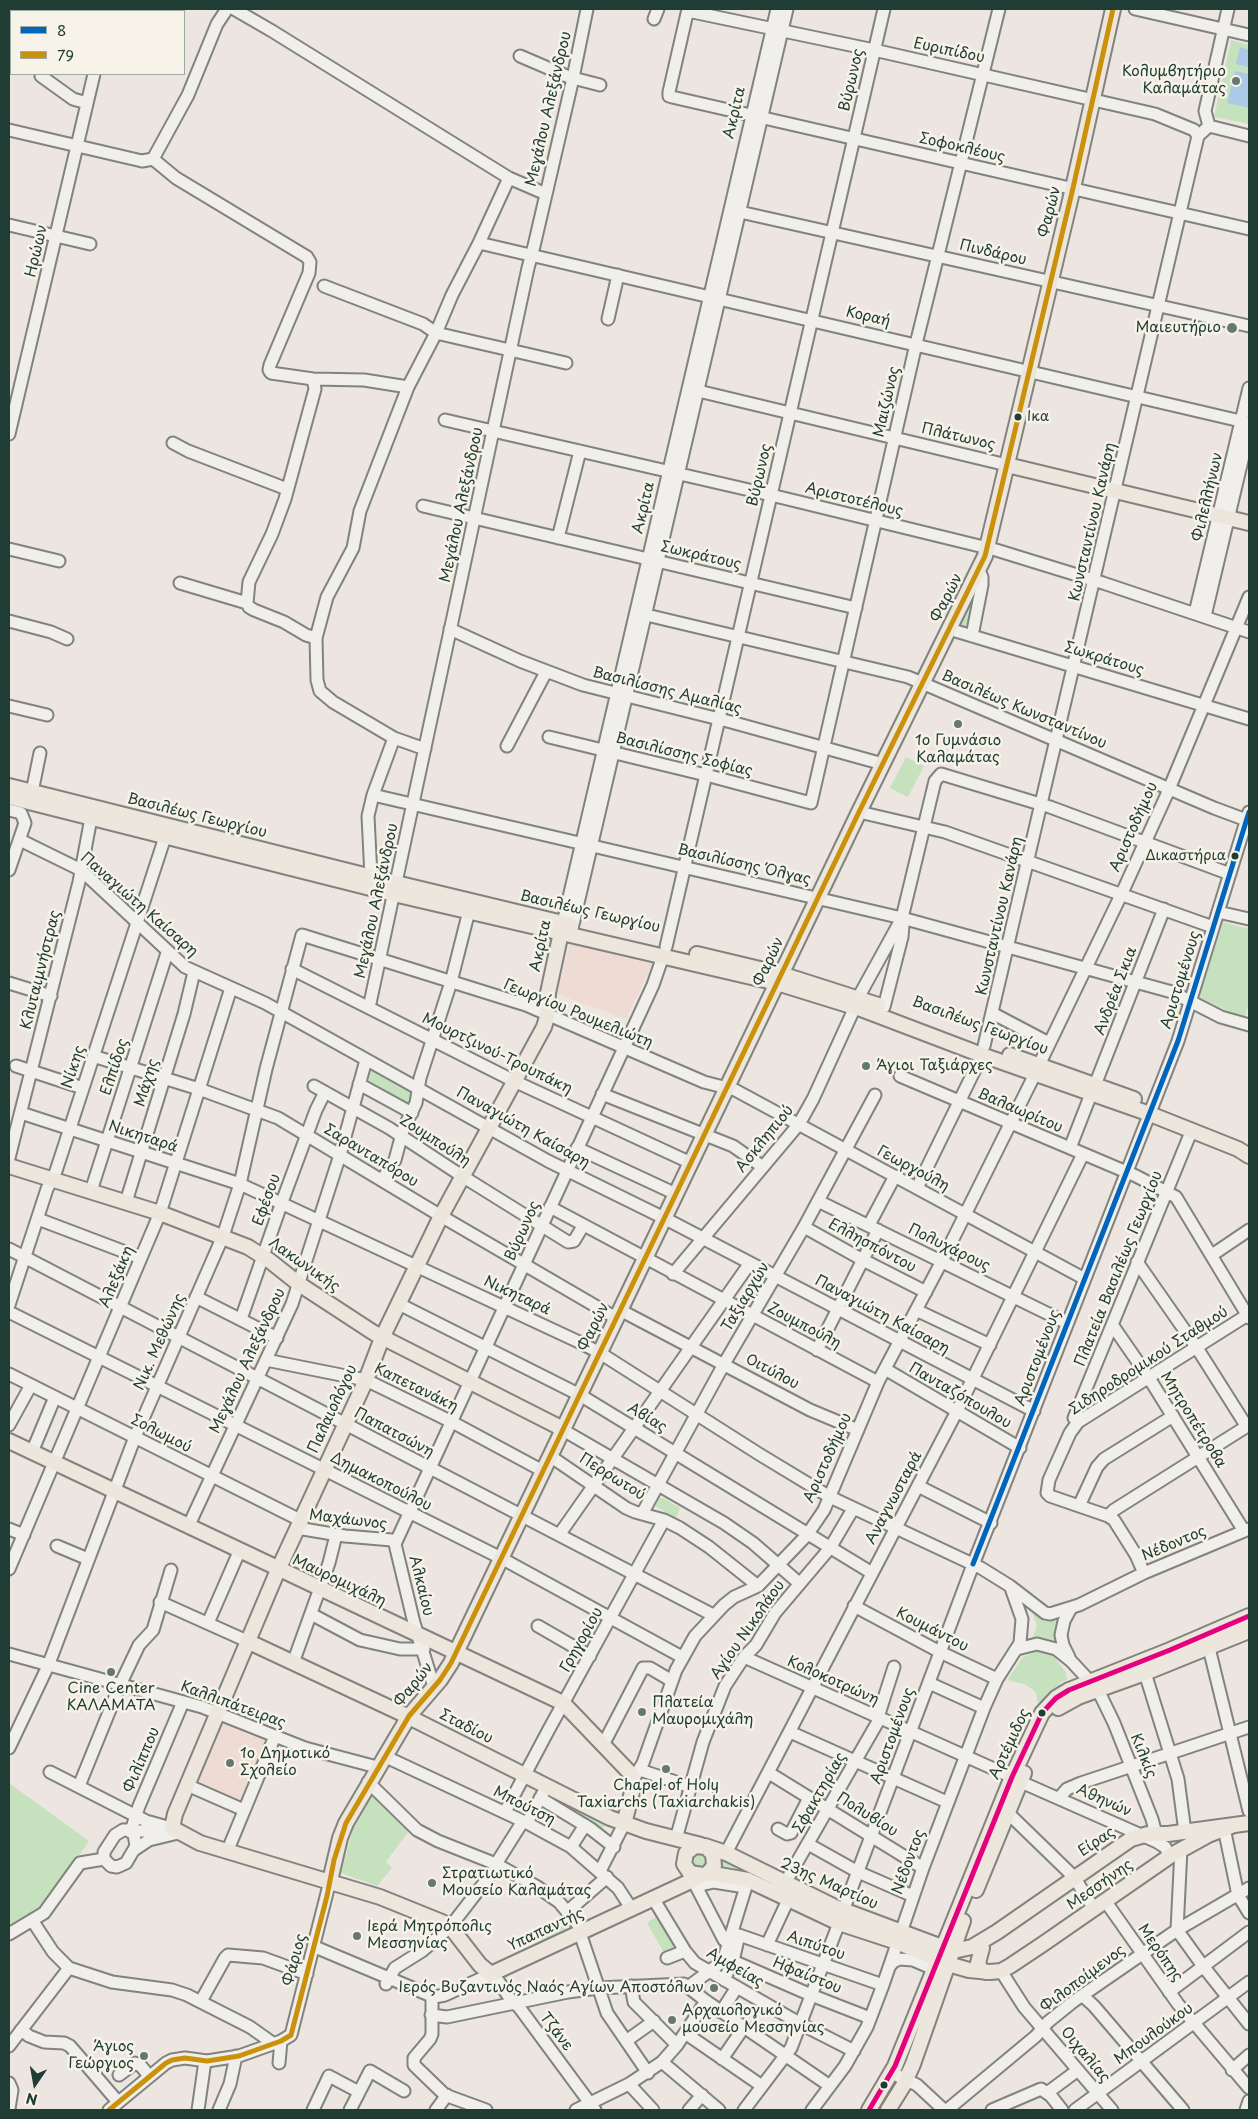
<!DOCTYPE html>
<meta charset="utf-8">
<style>
body{margin:0}
#map{position:relative;width:1258px;height:2119px;overflow:hidden;background:#ede5e0;font-family:"Playpen Sans",sans-serif}
canvas{display:block}
.frame{position:absolute;inset:0;border:10px solid #1f3d34;pointer-events:none}
.legend{position:absolute;left:10px;top:10px;width:175px;height:65px;box-sizing:border-box;background:#f7f3e8;border:1px solid #a1aaa0;margin:0;padding:6px 9px;list-style:none;font-size:15px;color:#1f3d34}
.legend li{display:flex;align-items:center;gap:10px;height:25px}
.legend b{width:25px;border:1px solid #a1aaa0}
.north{position:absolute;left:10px;top:2059px;width:50px;height:50px;-webkit-text-stroke:4px #f7f3e8;paint-order:stroke;rotate:192deg;font-size:14px;font-weight:700;line-height:20px;text-align:center;color:#1f3d34}
.north::after{content:'';display:block;margin:auto;width:18px;height:22px;background:#1f3d34;clip-path:polygon(50% 0,100% 100%,50% 72%,0 100%)}
</style>
<div id="map">
<canvas width="1258" height="2119"></canvas>
<div class="frame"></div>
<ul class="legend">
<li><b style="height:6px;background:#0065bd"></b>8</li>
<li><b style="height:6px;background:#cc910a"></b>79</li>
</ul>
<div class="north">N</div>
</div>
<script>
const ctx = document.querySelector('canvas').getContext('2d');
ctx.lineJoin = 'round';
function fillPath(path, color) {
  ctx.fillStyle = color;
  ctx.fill(path, 'evenodd');
}
function shape(rows) {
  const path = new Path2D();
  for (const r of rows) {
    path.moveTo(r[0], r[1]);
    for (let i = 2; i < r.length; i += 2) path.lineTo(r[i], r[i + 1]);
  }
  return path;
}
function stroke(path, color, width, dash) {
  ctx.strokeStyle = color;
  ctx.lineWidth = width;
  ctx.lineCap = dash ? 'butt' : 'round';
  ctx.setLineDash(dash || []);
  ctx.stroke(path);
}
function write(font, color, halo, rows, align = 'center') {
  ctx.font = font + ' "Playpen Sans",sans-serif';
  ctx.lineWidth = 5;
  ctx.setLineDash([]);
  ctx.textBaseline = 'middle';
  ctx.strokeStyle = halo;
  ctx.fillStyle = color;
  for (const [text, x, y, turn = 0] of rows) {
    ctx.save();
    ctx.translate(x, y);
    ctx.rotate((+turn || 0) * Math.PI / 180);
    ctx.textAlign = isNaN(turn) ? turn : align;
    if (halo) ctx.strokeText(text, 0, 0);
    ctx.fillText(text, 0, 0);
    ctx.restore();
  }
}
fillPath(shape([
 [570,943,652,964,626,1019,557,994],
 [219,1722,267,1742,241,1804,194,1783]
]), '#eedbd3');
fillPath(shape([
 [1231,40,1249,45,1249,124,1214,117],
 [975,595,968,628,961,626,961,624],
 [906,757,924,766,908,797,890,788],
 [1223,922,1249,929,1249,1000,1245,1019,1199,997],
 [371,1069,413,1093,409,1107,368,1084],
 [659,1498,663,1498,680,1508,676,1518,655,1506],
 [1033,1614,1056,1621,1055,1640,1033,1637,1037,1626],
 [1040,1650,1047,1651,1054,1657,1065,1671,1067,1678,1067,1680,1059,1683,1061,1687,1038,1704,1036,1693,1032,1689,1024,1684,1010,1681,1008,1679,1023,1657],
 [9,1783,89,1841,41,1911,9,1930],
 [374,1793,411,1828,386,1862,392,1868,377,1886,341,1873,353,1829],
 [558,1802,605,1825,600,1832,556,1804],
 [696,1852,706,1854,708,1862,703,1869,693,1867,690,1859],
 [718,1857,881,1930,750,1874,715,1869],
 [661,1913,685,1951,667,1958,647,1923],
 [565,1914,574,1925,542,1941,537,1933]
]), '#c6e1be');
fillPath(shape([
 [1240,47,1249,50,1248,67,1236,64],
 [1235,71,1249,74,1249,108,1227,103]
]), '#acc9e6');
const minor = shape([
 [234,9,272,31,509,178,546,194],
 [688,9,669,92,669,96,672,97,1249,229],
 [1135,9,1249,35],
 [109,11,110,9],
 [688,11,874,50,1155,114,1194,130,1198,136],
 [654,19,658,9],
 [520,56,569,77,600,85],
 [41,76,73,99,87,103],
 [1209,126,1205,111,1228,9],
 [1209,126,1249,136],
 [9,130,142,161,153,159,188,95,217,24,227,9],
 [153,159,176,178,307,257,310,262,309,273,270,365,269,370,271,373,313,379,364,380,408,387],
 [731,210,1249,326],
 [9,225,90,244],
 [479,243,1249,423],
 [324,286,423,324,436,333,566,363],
 [608,319,618,275],
 [313,379,315,389,285,499,272,534,249,582,247,603,249,607,254,610,284,622,306,635,316,638],
 [690,389,1007,465],
 [445,420,771,495,996,550,1103,583,1249,632],
 [9,434,94,74],
 [173,443,188,451,287,489],
 [423,506,856,608],
 [558,538,580,451],
 [9,549,59,561],
 [180,583,247,603],
 [638,613,908,677,1214,808,1249,821],
 [1195,613,1249,388],
 [1205,616,1249,431],
 [9,621,51,632,67,639],
 [450,629,520,661,583,685,731,722,883,764],
 [949,629,1249,719],
 [972,636,982,585,982,577,979,571],
 [9,706,47,715],
 [549,737,706,775,811,803,916,344,999,9],
 [507,746,546,672],
 [425,749,394,738,333,702,320,691,317,680,316,638,327,597,353,548,360,511,408,387,436,333,452,295,479,243,509,178],
 [32,792,40,753],
 [373,795,902,918,1172,992,1221,1017,1249,1025],
 [9,810,21,813,25,823,9,870],
 [859,812,945,832,1213,927],
 [20,840,81,870,185,967,265,1003,548,1161,664,1218,1034,1411],
 [371,877,368,816,373,795,394,738],
 [1218,912,1249,919],
 [563,923,777,9],
 [571,933,787,9],
 [666,947,884,9],
 [292,969,514,1081,691,1163],
 [9,983,51,996],
 [858,998,902,918,935,781,941,774,1050,807,1230,874],
 [884,1007,902,937,903,925,902,918],
 [369,1008,528,268,534,246,573,78,587,9],
 [992,1013,1049,1043],
 [984,1046,1198,136,1209,126],
 [93,1056,199,1089,278,1118,441,1216,616,1318],
 [1039,1065,1122,893,1167,794,1249,597],
 [16,1066,83,1088],
 [900,1076,1136,1176,1176,1197,1249,1318],
 [359,1084,412,1113],
 [1095,1085,1164,909],
 [314,1086,389,1128,462,1176,568,1242,574,1241,583,1226],
 [602,1094,733,1146,763,1167],
 [21,1113,240,1184,579,1342,600,1353,759,1454,830,1497,981,1568,1010,1586,1045,1613,1050,1614,1079,1605,1144,1573,1249,1529],
 [577,1148,676,1194],
 [1070,1148,1091,1094],
 [9,1158,79,882,91,818],
 [382,1180,395,1160,403,1130,416,1103,420,1078,451,982,469,911],
 [917,1188,982,1055],
 [91,1191,167,953],
 [818,1201,1067,1323],
 [126,1202,184,1014,194,972],
 [550,1207,878,1382],
 [38,1219,141,1258],
 [869,1225,895,1176],
 [804,1227,863,1260,926,1292],
 [9,1249,713,1615],
 [1212,1255,1249,1230],
 [1137,1262,1197,1348,1247,1427],
 [673,1274,799,1124,813,1099,855,1007],
 [196,1297,277,1338],
 [399,1304,580,1395,872,1573],
 [9,1305,47,1189,56,1171,165,837],
 [620,1310,810,1410,858,1430],
 [916,1310,990,1345],
 [9,1312,501,1558,682,1657],
 [241,1319,282,1202,316,1110,325,1092],
 [1113,1326,1149,1378,1244,1531],
 [817,1350,878,1230],
 [266,1360,366,1380,452,1422,543,1471],
 [885,1369,1020,1448],
 [9,1374,300,1520],
 [1074,1418,1191,1132],
 [9,1425,31,1385],
 [563,1430,724,1523,753,1543,799,1583],
 [32,1452,55,1397],
 [550,1456,626,1508,635,1512,664,1520,680,1528,709,1547,758,1586],
 [918,1486,991,1523],
 [1079,1506,1097,1467,1104,1459,1173,1416],
 [642,1514,724,1364,804,1227,875,1095],
 [1108,1516,1114,1510,1249,1425],
 [188,1527,292,1304,340,1155,366,1060],
 [297,1528,345,1536,392,1540,395,1544],
 [9,1529,24,1535],
 [559,1535,750,1263],
 [395,1544,653,985,663,956],
 [395,1544,414,1623,434,1687],
 [57,1546,88,1559],
 [9,1569,160,1213,231,988],
 [1144,1573,1136,1555,1114,1520,1108,1516,1050,1496,1047,1493,1049,1480,1070,1433,1078,1422,1249,1314],
 [160,1602,247,1641],
 [854,1606,940,1652,997,1679],
 [311,1614,360,1640,400,1649,424,1649],
 [208,1623,239,1552],
 [538,1626,590,1656],
 [1209,1648,1249,1811],
 [1017,1649,1037,1644,1056,1649,1071,1661,1098,1690,1114,1723,1152,1819,1156,1834],
 [9,1654,202,1707,305,1748,377,1767],
 [744,1657,1012,1777],
 [1069,1657,1063,1645,1061,1635,1064,1621,1071,1608],
 [293,1663,329,1563,336,1535],
 [1145,1673,1178,1779,1185,1832],
 [929,1683,984,1708],
 [878,1717,894,1667],
 [790,1732,947,1802],
 [603,1745,643,1668,650,1668,672,1681],
 [9,1748,48,1666,135,1437,223,1236,240,1184,266,1069,302,935,526,1005,704,1082,735,1090,1085,1279],
 [384,1756,527,1823,571,1847,618,1888,631,1908],
 [640,1770,691,1787],
 [50,1772,146,1821,164,1826],
 [769,1773,923,1868],
 [634,1778,643,1763,676,1670,695,1636,724,1605,734,1597,758,1586,807,1535,824,1510,878,1382,942,1261,1035,1074],
 [368,1782,417,1830,438,1841,496,1864,536,1886,559,1902,583,1931],
 [1021,1782,1157,1842,1165,1847,1170,1856],
 [187,1785,244,1810],
 [79,1786,120,1685,139,1645,153,1630,171,1570],
 [540,1798,591,1829,614,1847],
 [1059,1798,1067,1789,1081,1783,1249,1727],
 [505,1812,548,1731,664,1520],
 [1008,1813,1074,1877,1094,1909],
 [527,1823,543,1793],
 [167,1827,143,1831,131,1831,139,1806,183,1702],
 [1224,1828,1238,1895,1249,1913],
 [778,1829,787,1834,791,1833,809,1798],
 [123,1830,127,1830,134,1834,136,1846,126,1863,117,1867,111,1866,104,1859,104,1852,115,1835,123,1830],
 [676,1839,703,1742,725,1686,744,1657,756,1645,775,1613,830,1548,853,1509],
 [808,1844,858,1872,913,1896],
 [571,1847,585,1825],
 [1181,1849,1177,1930,1203,1966,1249,2024],
 [134,1850,149,1840,178,1833],
 [227,1852,275,1736],
 [726,1853,957,1411,1083,1154],
 [496,1864,523,1821],
 [600,1871,624,1824],
 [785,1883,880,1718],
 [653,1898,685,1951,695,1963,801,2024,854,2051],
 [1106,1902,1178,2004,1249,2088],
 [568,1911,607,1877],
 [843,1911,971,1570,1178,1041,1249,812],
 [32,1920,53,1952,69,1968,112,1982,172,1990,187,1995,250,2027,274,2044],
 [580,1933,607,2013,648,2073],
 [9,1934,44,1913,80,1863,104,1859],
 [735,1944,724,1940,696,1886,714,1882,739,1886],
 [767,1945,788,1900],
 [315,1947,434,1997,445,1995,491,1974,499,1982,511,2000,519,2007,595,2110],
 [667,1958,685,1951],
 [733,1961,811,1995,870,2018],
 [889,1967,893,1962,899,1959,913,1960,934,1969,942,1966],
 [1001,1971,1024,2007,1112,2110],
 [724,1980,733,1961,739,1935,883,1985],
 [386,1984,395,1968,422,1951,450,1927,498,1865],
 [631,1986,634,2002,677,2045],
 [688,1987,723,1961,748,1880],
 [1169,1992,1249,1932],
 [432,1996,432,2034,430,2039,414,2058,414,2065,445,2095,486,2110],
 [1083,1996,1094,2006,1183,2110],
 [201,2001,225,1958,228,1955,263,1958,307,1974],
 [721,2012,737,1987],
 [431,2015,447,2017,568,1992,598,1988,684,1984,706,2001,830,2086],
 [21,2030,29,2036,44,2042,64,2043,70,2046,118,2102],
 [685,2033,762,2086],
 [626,2041,654,2021],
 [9,2046,69,1968],
 [722,2059,744,2027],
 [662,2062,719,2110],
 [279,2063,281,2041],
 [1232,2070,1249,2055],
 [892,2073,917,2085,944,2110],
 [119,2075,135,2063,141,2066,149,2076],
 [9,2083,12,2090,9,2109],
 [629,2084,653,2110],
 [1047,2093,1078,2070],
 [109,2110,166,2063,172,2060,185,2058,207,2061,239,2056,281,2041,291,2035,330,1881],
 [198,2110,205,2061],
 [219,2110,230,2084,236,2056],
 [313,2110,329,2076,359,2092],
 [350,2110,370,2071,404,2091],
 [436,2110,447,2095],
 [576,2110,629,2084,662,2062,677,2045,706,2001],
 [689,2110,702,2095],
 [744,2110,791,2048,839,1923],
 [812,2110,845,2066,867,2027,883,1985,923,1868,984,1708,997,1679,1020,1643,1022,1619,1011,1588],
 [947,2110,1036,2036,1048,2022,1074,2001,1177,1930,1249,1888],
 [992,2110,1041,2089,1051,2096,1062,2110],
 [1075,2110,1249,1982],
 [1246,2110,1249,2101]
]);
const major = shape([
 [1007,465,1249,523],
 [9,786,396,883,571,925],
 [9,797,394,894,777,983,861,1009,982,1055,1150,1114,1238,1149,1249,1156],
 [563,923,548,993,547,1017,544,1027,441,1216,382,1338,366,1380,278,1570,175,1814,172,1828,200,1843,380,1897,442,1922,452,1929,480,1965,491,1974,708,1873,714,1866,713,1854,706,1847,695,1846,686,1853,684,1864,690,1873,703,1875],
 [697,954,781,974,878,1005],
 [1010,1055,1134,1099],
 [9,1166,160,1213,248,1247,270,1261,299,1284,374,1333,563,1429],
 [9,1441,563,1703,632,1775,633,1788,624,1824],
 [247,1641,403,1714,610,1818,646,1831,701,1845],
 [1058,1708,1078,1697,1145,1673,1249,1631],
 [705,1846,726,1853,835,1907,950,1950],
 [708,1873,748,1880,839,1923,897,1942,948,1964,969,1970,990,1972,1001,1971,1010,1966,1043,1944,1170,1856,1208,1835,1234,1825],
 [330,1881,340,1838,346,1823,409,1716,440,1680,451,1663,859,812,985,556,1073,188,1113,9],
 [976,1890,1024,1773],
 [982,1948,978,1963,981,1970,985,1972],
 [953,1951,972,1947,997,1932,1131,1839,1148,1834,1168,1834,1249,1823],
 [869,2110,895,2066,1012,1777,1042,1713,1056,1698,1069,1690,1170,1650,1249,1616],
 [888,2110,903,2086,913,2064,963,1921]
]);
stroke(minor, '#81837f', 15);
stroke(major, '#81837f', 18);
stroke(minor, '#f1efeb', 11);
stroke(major, '#ece6dd', 14);
stroke(shape([
 [973,1564,1178,1041,1249,812]
]), '#0065bd', 5);
stroke(shape([
 [109,2110,166,2063,172,2060,185,2058,207,2061,239,2056,281,2041,291,2035,327,1896,334,1860,346,1823,409,1716,440,1680,451,1663,859,812,985,556,1073,188,1113,9]
]), '#cc910a', 5);
stroke(shape([
 [869,2110,895,2066,1012,1777,1042,1713,1056,1698,1069,1690,1170,1650,1249,1616]
]), '#e5007d', 5);
for (const [x, y, r, color] of [
 [1236,81,5,"#677870"],
 [1232,328,6,"#677870"],
 [1018,417,4.5,"#1f3d34"],
 [958,724,5,"#677870"],
 [1235,856,4.5,"#1f3d34"],
 [866,1066,5,"#677870"],
 [111,1672,5,"#677870"],
 [642,1712,5,"#677870"],
 [1042,1713,4.5,"#1f3d34"],
 [230,1763,5,"#677870"],
 [666,1769,5,"#677870"],
 [432,1883,5,"#677870"],
 [357,1936,5,"#677870"],
 [714,1988,5,"#677870"],
 [672,2020,5,"#677870"],
 [144,2056,5,"#677870"],
 [884,2085,4.5,"#1f3d34"]
]) {
  const dot = new Path2D();
  dot.arc(x, y, r, 0, 2 * Math.PI);
  ctx.fillStyle = color;
  ctx.fill(dot);
  stroke(dot, '#f7f3e8', 2);
}
write('14px', '#1f3d34', '#f7f3e8', [
 ["Ικα",1027,417],
 ["Δικαστήρια",1226,856,"right"]
], 'left');
write('15px', '#1f3d34', '#f7f3e8', [
 ["Ευριπίδου",949,51,12],
 ["Βύρωνος",852,80,-77],
 ["Μεγάλου Αλεξάνδρου",549,109,-77],
 ["Ακρίτα",735,113,-77],
 ["Σοφοκλέους",962,148,13],
 ["Φαρών",1050,212,-76],
 ["Ηρώων",37,251,-77],
 ["Πινδάρου",993,253,13],
 ["Κοραή",868,317,13],
 ["Μαιζώνος",887,402,-77],
 ["Πλάτωνος",958,437,13],
 ["Βύρωνος",760,475,-77],
 ["Φιλελλήνων",1208,497,-77],
 ["Αριστοτέλους",854,500,14],
 ["Μεγάλου Αλεξάνδρου",462,505,-78],
 ["Ακρίτα",644,508,-77],
 ["Κωνσταντίνου Κανάρη",1093,522,-77],
 ["Σωκράτους",701,556,13],
 ["Φαρών",947,598,-63],
 ["Σωκράτους",1104,659,17],
 ["Βασιλίσσης Αμαλίας",667,691,14],
 ["Βασιλέως Κωνσταντίνου",1024,710,23],
 ["Βασιλίσσης Σοφίας",684,755,14],
 ["Βασιλέως Γεωργίου",197,816,14],
 ["Αριστοδήμου",1134,827,-66],
 ["Βασιλίσσης Όλγας",744,865,13],
 ["Μεγάλου Αλεξάνδρου",377,901,-78],
 ["Παναγιώτη Καίσαρη",139,905,41],
 ["Βασιλέως Γεωργίου",590,912,13],
 ["Κωνσταντίνου Κανάρη",1000,916,-77],
 ["Ακρίτα",541,946,-78],
 ["Φαρών",769,962,-65],
 ["Κλυταιμνήστρας",41,970,-76],
 ["Αριστομένους",1181,980,-73],
 ["Ανδρέα Σκια",1116,991,-69],
 ["Γεωργίου Ρουμελιώτη",578,1014,22],
 ["Βασιλέως Γεωργίου",980,1026,20],
 ["Μουρτζινού-Τρουπάκη",497,1054,26],
 ["Νίκης",74,1067,-72],
 ["Ελπίδος",115,1067,-72],
 ["Μάχης",147,1083,-73],
 ["Βαλαωρίτου",1020,1111,23],
 ["Παναγιώτη Καίσαρη",523,1128,29],
 ["Νικηταρά",143,1137,18],
 ["Ασκληπιού",765,1139,-51],
 ["Ζουμπούλη",435,1141,33],
 ["Σαρανταπόρου",371,1156,31],
 ["Γεωργούλη",913,1169,28],
 ["Εφέσου",267,1200,-70],
 ["Βύρωνος",523,1231,-66],
 ["Ελλησπόντου",872,1246,28],
 ["Πολυχάρους",949,1248,26],
 ["Λακωνικής",304,1265,35],
 ["Πλατεία Βασιλέως Γεωργίου",1119,1269,-68],
 ["Αλεξάκη",117,1277,-67],
 ["Νικηταρά",517,1296,25],
 ["Ταξιαρχών",746,1297,-59],
 ["Παναγιώτη Καίσαρη",882,1315,28],
 ["Ζουμπούλη",804,1326,28],
 ["Φαρών",594,1327,-64],
 ["Νικ. Μεθώνης",160,1342,-66],
 ["Αριστομένους",1038,1358,-69],
 ["Μεγάλου Αλεξάνδρου",248,1361,-65],
 ["Σιδηροδρομικού Σταθμού",1149,1361,-33],
 ["Οιτύλου",772,1372,28],
 ["Καπετανάκη",416,1388,26],
 ["Πανταζόπουλου",960,1396,30],
 ["Παλαιολόγου",333,1409,-65],
 ["Αβίας",647,1418,31],
 ["Μητροπέτροβα",1193,1420,58],
 ["Παπατσώνη",394,1433,28],
 ["Σολωμού",161,1434,27],
 ["Αριστοδήμου",828,1458,-66],
 ["Περρωτού",612,1477,32],
 ["Δημακοπούλου",381,1482,27],
 ["Αναγνωσταρά",894,1498,-62],
 ["Μαχάωνος",348,1520,7],
 ["Νέδοντος",1174,1544,-23],
 ["Μαυρομιχάλη",339,1581,25],
 ["Αλκαίου",421,1586,76],
 ["Αγίου Νικολάου",748,1630,-55],
 ["Κουμάντου",932,1630,27],
 ["Γρηγορίου",582,1640,-61],
 ["Κολοκοτρώνη",833,1681,24],
 ["Φαρών",414,1685,-51],
 ["Καλλιπάτειρας",233,1705,20],
 ["Σταδίου",466,1727,27],
 ["Αριστομένους",893,1736,-70],
 ["Αρτέμιδος",1010,1744,-65],
 ["Κιλκίς",1143,1756,68],
 ["Φιλίππου",142,1760,-67],
 ["Σφακτηρίας",820,1793,-60],
 ["Αθηνών",1104,1801,24],
 ["Μπούτση",524,1806,27],
 ["Πολυβίου",867,1815,32],
 ["Είρας",1097,1842,-34],
 ["Νέδοντος",909,1862,-70],
 ["23ης Μαρτίου",829,1884,24],
 ["Μεσσήνης",1100,1885,-35],
 ["Υπαπαντής",546,1930,-25],
 ["Αιπύτου",816,1946,19],
 ["Μερόπης",1160,1953,55],
 ["Φάριος",295,1960,-75],
 ["Αμφείας",735,1968,30],
 ["Ηφαίστου",807,1976,22],
 ["Φιλοποίμενος",1083,1979,-37],
 ["Τζάνε",556,2032,53],
 ["Μπουλούκου",1154,2034,-36],
 ["Οιχαλίας",1085,2055,50]
]);
write('15px', '#1f3d34', '#f7f3e8', [
 ["Κολυμβητήριο",1226,72,"right"],
 ["Καλαμάτας",1226,89,"right"],
 ["Μαιευτήριο",1221,328,"right"],
 ["1ο Γυμνάσιο",958,741,"center"],
 ["Καλαμάτας",958,758,"center"],
 ["Άγιοι Ταξιάρχες",876,1066],
 ["Cine Center",111,1689,"center"],
 ["ΚΑΛΑΜΑΤΑ",111,1706,"center"],
 ["Πλατεία",652,1703],
 ["Μαυρομιχάλη",652,1720],
 ["1o Δημοτικό",240,1754],
 ["Σχολείο",240,1771],
 ["Chapel of Holy",666,1786,"center"],
 ["Taxiarchs (Taxiarchakis)",666,1803,"center"],
 ["Στρατιωτικό",442,1874],
 ["Μουσείο Καλαμάτας",442,1891],
 ["Ιερά Μητρόπολις",367,1927],
 ["Μεσσηνίας",367,1944],
 ["Ιερός Βυζαντινός Ναός Αγίων Αποστόλων",704,1988,"right"],
 ["Αρχαιολογικό",682,2011],
 ["μουσείο Μεσσηνίας",682,2028],
 ["Άγιος",134,2047,"right"],
 ["Γεώργιος",134,2064,"right"]
], 'left');
</script>
